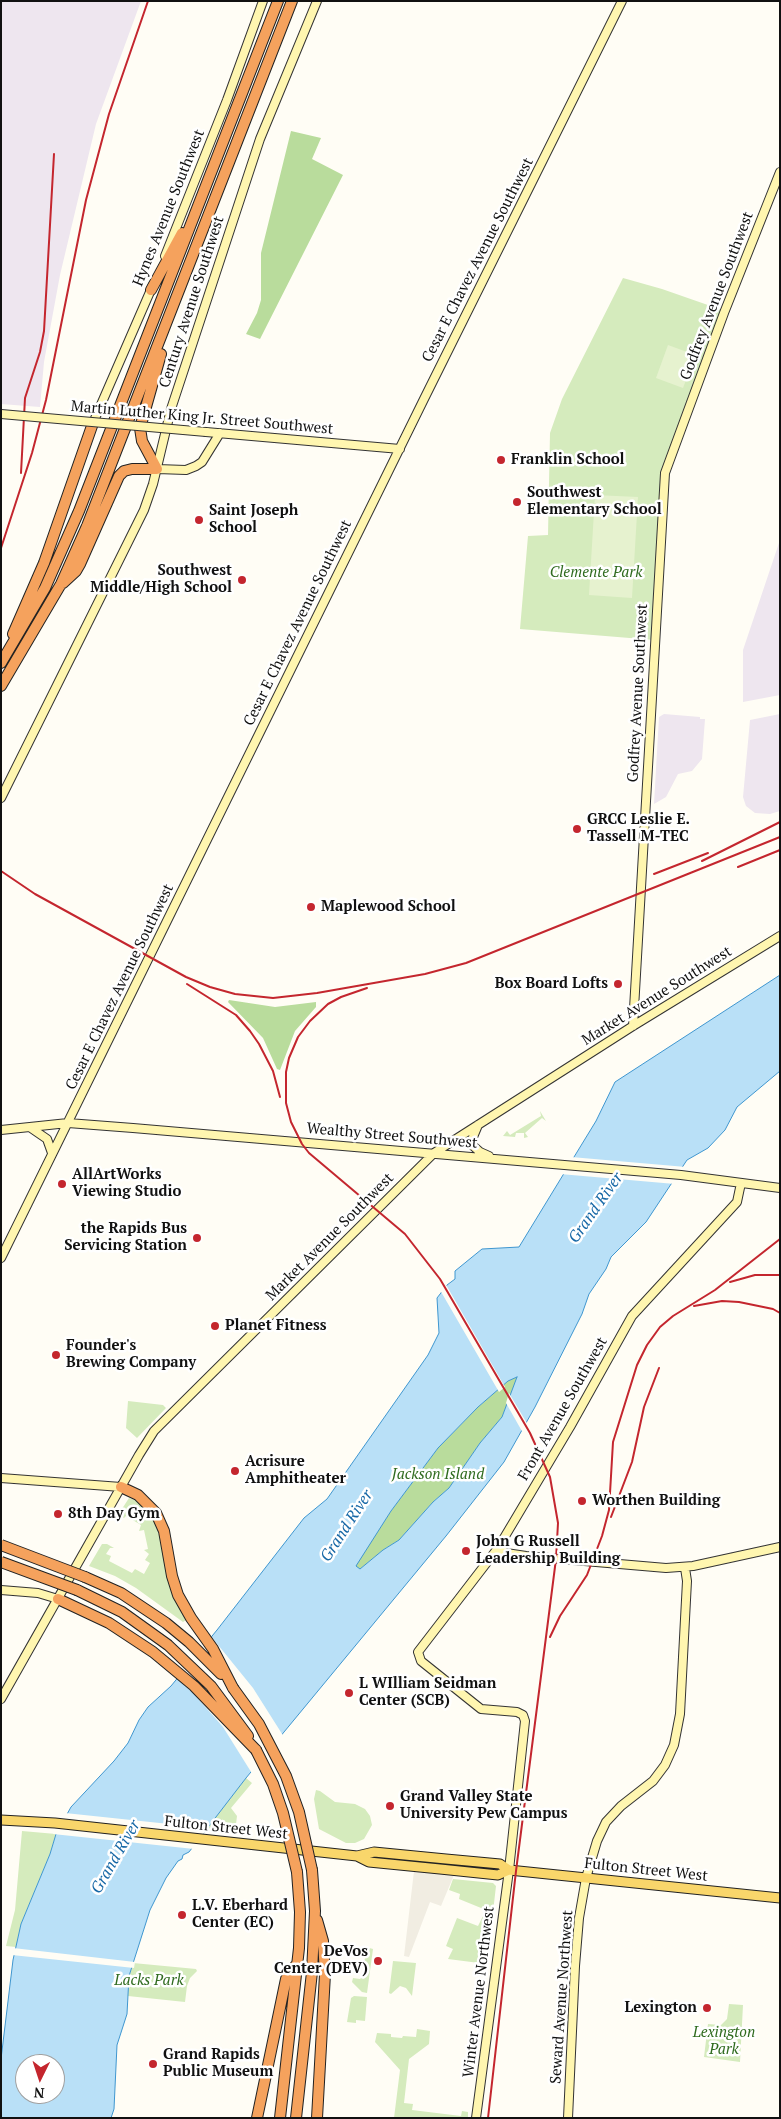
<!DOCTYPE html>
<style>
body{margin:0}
#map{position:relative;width:781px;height:2119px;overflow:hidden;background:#fffdf5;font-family:"PT Serif",serif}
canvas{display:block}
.frame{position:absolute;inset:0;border:2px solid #111;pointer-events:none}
.north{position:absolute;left:15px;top:2054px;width:50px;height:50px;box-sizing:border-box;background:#fff;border:1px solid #a0a0a0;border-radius:50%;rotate:184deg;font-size:14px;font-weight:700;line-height:20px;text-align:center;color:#111}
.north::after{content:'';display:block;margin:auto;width:18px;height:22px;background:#c4262e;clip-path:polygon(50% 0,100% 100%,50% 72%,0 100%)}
</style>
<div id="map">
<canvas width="781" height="2119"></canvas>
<div class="frame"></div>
<div class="north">N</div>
</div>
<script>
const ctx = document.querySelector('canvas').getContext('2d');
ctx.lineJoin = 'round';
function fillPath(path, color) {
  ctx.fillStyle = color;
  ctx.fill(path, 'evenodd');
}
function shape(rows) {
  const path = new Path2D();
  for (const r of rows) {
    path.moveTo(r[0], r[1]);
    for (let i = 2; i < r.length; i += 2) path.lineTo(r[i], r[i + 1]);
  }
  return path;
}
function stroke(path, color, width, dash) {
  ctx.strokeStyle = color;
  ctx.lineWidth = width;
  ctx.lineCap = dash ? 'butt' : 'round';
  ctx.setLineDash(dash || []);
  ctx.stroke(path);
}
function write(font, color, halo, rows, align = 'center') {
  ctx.font = font + ' "PT Serif",serif';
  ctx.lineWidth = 5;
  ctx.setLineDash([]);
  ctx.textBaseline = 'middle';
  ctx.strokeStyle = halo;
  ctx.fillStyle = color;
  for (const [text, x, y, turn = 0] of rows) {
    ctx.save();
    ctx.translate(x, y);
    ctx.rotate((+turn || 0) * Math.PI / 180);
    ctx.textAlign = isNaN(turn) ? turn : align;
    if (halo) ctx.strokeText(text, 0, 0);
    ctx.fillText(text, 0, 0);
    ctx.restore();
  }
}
fillPath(shape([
 [1,1,141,1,96,124,60,275,44,362,40,407,1,404],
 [780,540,780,695,743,702,743,650],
 [664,714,700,717,700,719,705,719,702,759,692,771,678,774,666,797,654,804,659,717],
 [780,714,780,811,770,814,755,813,746,806,743,797,750,720]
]), '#eee6ef');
fillPath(shape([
 [623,278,662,289,725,311,666,467,654,640,520,629,528,536,548,535,550,433,562,399],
 [540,1111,546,1121,542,1118,525,1133,528,1137,524,1138,524,1133,516,1133,515,1137,503,1136,507,1131,510,1135,541,1116],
 [128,1401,163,1405,166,1408,137,1438,126,1428],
 [129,1498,137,1501,154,1520,188,1619,183,1622,136,1588,115,1576,89,1566,102,1544,107,1544,114,1548,110,1548,106,1554,111,1556,109,1561,132,1573,135,1569,144,1574,150,1563,145,1560,149,1554,144,1550,148,1549,144,1530,139,1531,141,1525,126,1516,124,1518,118,1515],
 [246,1778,252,1783,231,1808,237,1816,235,1832,207,1828],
 [316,1790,320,1791,335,1802,355,1804,365,1809,370,1816,372,1825,364,1839,355,1843,346,1843,319,1829,314,1799],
 [22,1831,56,1834,50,1854,21,1924,16,1947,6,1946,15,1910],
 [453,1879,493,1883,496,1886,487,1964,448,1959,453,1949,446,1946,457,1918,478,1926,486,1910,459,1899,460,1894,449,1890],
 [366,1947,373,1949,367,1993,362,1992,352,1982,353,1978,360,1979,363,1976],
 [393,1961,416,1963,412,1996,406,1988,400,1986,391,1994,389,1993],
 [133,1963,196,1969,197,1971,190,1978,187,1986,185,2002,128,1996,129,1977],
 [354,1996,367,1997,365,2021,356,2020,356,2023,347,2022,351,1998],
 [729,2004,743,2005,740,2062,704,2057,708,2024,721,2025,727,2019],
 [417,2029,430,2031,429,2044,409,2059,404,2103,413,2104,412,2110,461,2116,462,2111,468,2112,468,2118,394,2118,400,2070,375,2042,377,2033,391,2034,391,2037,402,2038,403,2036,416,2037]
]), '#d5ebbd');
fillPath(shape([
 [291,131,321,138,312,159,343,175,260,339,246,334,257,313,261,300,261,253],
 [229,1000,275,1007,316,1002,316,1007,295,1031,280,1070,277,1069,263,1038,228,1002],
 [518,1376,502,1417,480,1443,449,1488,433,1502,399,1540,383,1550,360,1569,355,1566,391,1511,438,1448,478,1407,508,1381]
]), '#b9dc9c');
fillPath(shape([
 [668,345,687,352,690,345,692,346,690,353,695,356,683,388,656,378],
 [595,495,638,497,632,598,589,595]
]), '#e6f2cf');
fillPath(shape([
 [414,1871,454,1875,441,1906,430,1902,409,1957,404,1956]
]), '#f1ede2');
const water = shape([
 [780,975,780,1071,737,1107,725,1130,708,1148,687,1160,646,1222,611,1257,606,1269,589,1294,582,1314,535,1407,504,1462,446,1536,246,1778,189,1852,183,1855,182,1859,178,1861,166,1878,150,1910,129,1976,127,2014,117,2045,114,2109,111,2118,1,2118,1,2059,13,1960,21,1924,50,1854,56,1834,71,1807,114,1761,128,1743,139,1720,148,1707,171,1686,217,1630,304,1518,327,1499,428,1355,439,1333,437,1298,447,1285,455,1279,455,1271,482,1249,519,1247,596,1121,615,1082,780,975],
 [517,1377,502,1417,480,1443,449,1488,433,1502,399,1540,383,1550,360,1569,356,1566,391,1511,438,1448,478,1407,508,1381,517,1377],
 [25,2064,55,2064,55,2094,25,2094,25,2064]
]);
fillPath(water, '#b9e0f7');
stroke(water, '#3f96cf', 1);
fillPath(shape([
 [571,1157,686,1167,675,1184,560,1174],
 [445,1283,505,1387,499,1392,440,1290],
 [509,1393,528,1425,523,1433,506,1403],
 [210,1635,253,1688,284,1737,253,1775,223,1727,194,1694,175,1677],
 [65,1813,207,1828,194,1849,53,1834],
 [13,1948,135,1962,134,1968,12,1955]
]), '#fffdf5');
const secondary = shape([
 [165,256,227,100,263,1],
 [93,423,153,285],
 [206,432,400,449],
 [157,469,186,470,196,466,202,462,220,433],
 [1,798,144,510,153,484,171,409,260,139,317,1],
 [633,1026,665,473,724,313,780,172],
 [478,1125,473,1137,472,1145,480,1152,489,1156],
 [31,1128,47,1139,52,1153],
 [1,1130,68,1123,133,1128,681,1175,780,1188],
 [1,1258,424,399,622,1],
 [1,1478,121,1487],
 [498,1548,506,1553,526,1556,666,1568,693,1566,780,1547],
 [1,1590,38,1593,58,1599],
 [1,1699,139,1455,154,1431,434,1153,633,1026,780,936],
 [476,2118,509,1870,525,1721,523,1715,517,1712,481,1709,421,1661,418,1652,498,1548,570,1427,632,1316,737,1202,741,1183],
 [568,2118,575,1966,579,1918,586,1878,597,1841,606,1822,621,1806,653,1781,665,1765,674,1745,680,1714,687,1581,685,1568]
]);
const primary = shape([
 [1,1820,55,1823,357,1856,374,1852,446,1859,500,1864,509,1870,780,1898],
 [357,1856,369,1862,440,1869,498,1875,509,1870]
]);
const highway = shape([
 [151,290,182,233],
 [63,583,76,571,80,564,119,476,124,471,132,469,157,469,142,441,140,428,161,354],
 [13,634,44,563,93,423],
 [1,663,45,588,79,511,278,1],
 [1,686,61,584,87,526,292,1],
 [121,1487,138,1495,156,1513,164,1531,172,1576,178,1595,191,1618,213,1649,233,1688],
 [85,1577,121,1593,166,1623,189,1642,221,1674],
 [77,1590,122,1612,168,1645,211,1686,248,1736],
 [58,1599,109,1623,153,1652,194,1686,256,1750],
 [257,2118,286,1979,296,1965],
 [280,2118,299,1948,300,1912,297,1872],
 [296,2118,312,1972,315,1911,312,1870],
 [317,2118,325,1974,323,1941,317,1920]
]);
stroke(secondary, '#333', 10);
stroke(primary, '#222', 11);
stroke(highway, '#222', 12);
stroke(secondary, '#fff6b0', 8);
stroke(primary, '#f9d66b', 9);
stroke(highway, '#f5a25d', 10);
stroke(shape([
 [21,473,25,398,40,352,44,331,54,154],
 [1,548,32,453,46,400,86,200,109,114,148,1],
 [702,861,780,822],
 [738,867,780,850],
 [1,871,35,894,186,977,210,987,235,994,273,998,317,993,425,974,466,963,780,837],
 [654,874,708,853],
 [187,984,236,1015,250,1031,259,1044,273,1071,280,1097],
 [367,988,341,997,328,1004,310,1021,298,1037,289,1058,286,1072,286,1103,291,1122,302,1144,309,1153,405,1234,440,1279,530,1433,550,1477,558,1523,556,1559,516,1871,488,2118],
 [730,1282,755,1275,780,1275],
 [694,1306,722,1301,739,1302,773,1309,780,1313],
 [611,1517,632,1462,644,1407,659,1368],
 [550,1637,560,1616,587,1575,602,1536,609,1510,613,1442,637,1365,647,1345,660,1327,673,1316,715,1290,780,1239]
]), '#c4262e', 2);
const secondaryBridge = shape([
 [1,414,206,432]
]);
const highwayBridge = shape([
 [1,1545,85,1577],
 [1,1562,77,1590],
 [233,1688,259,1724,286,1776,299,1812,312,1870],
 [256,1750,273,1784,283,1813,297,1872]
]);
stroke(secondaryBridge, '#333', 10, []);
stroke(highwayBridge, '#222', 12, []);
stroke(secondaryBridge, '#fff6b0', 8);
stroke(highwayBridge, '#f5a25d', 10);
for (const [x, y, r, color] of [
 [501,460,5,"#c4262e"],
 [517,502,5,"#c4262e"],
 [199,520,5,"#c4262e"],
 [242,580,5,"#c4262e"],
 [577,829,5,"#c4262e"],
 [311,907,5,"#c4262e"],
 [618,984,5,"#c4262e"],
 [62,1184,5,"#c4262e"],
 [197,1238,5,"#c4262e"],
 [215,1326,5,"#c4262e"],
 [56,1355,5,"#c4262e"],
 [235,1471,5,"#c4262e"],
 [582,1501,5,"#c4262e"],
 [58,1514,5,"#c4262e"],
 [466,1551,5,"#c4262e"],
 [349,1693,5,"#c4262e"],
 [390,1806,5,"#c4262e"],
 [182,1915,5,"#c4262e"],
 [378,1961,5,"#c4262e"],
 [707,2008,5,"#c4262e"],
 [153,2064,5,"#c4262e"]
]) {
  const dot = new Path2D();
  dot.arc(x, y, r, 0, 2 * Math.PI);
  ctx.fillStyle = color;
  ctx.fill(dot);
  stroke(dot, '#fff', 2);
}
write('15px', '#111', '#fff', [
 ["Hynes Avenue Southwest",169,208,-68],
 ["Cesar E Chavez Avenue Southwest",478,260,-63],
 ["Godfrey Avenue Southwest",717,296,-69],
 ["Century Avenue Southwest",192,302,-72],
 ["Martin Luther King Jr. Street Southwest",202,418,5],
 ["Cesar E Chavez Avenue Southwest",298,623,-64],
 ["Godfrey Avenue Southwest",638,693,-87],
 ["Cesar E Chavez Avenue Southwest",120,987,-64],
 ["Market Avenue Southwest",657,996,-32],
 ["Wealthy Street Southwest",392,1136,5],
 ["Market Avenue Southwest",330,1237,-45],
 ["Front Avenue Southwest",563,1409,-60],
 ["Fulton Street West",226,1828,6],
 ["Fulton Street West",646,1870,6],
 ["Winter Avenue Northwest",479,1992,-83],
 ["Seward Avenue Northwest",562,1997,-86]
]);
write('bold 15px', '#111', '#fff', [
 ["Franklin School",511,460],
 ["Southwest",527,493],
 ["Elementary School",527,510],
 ["Saint Joseph",209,511],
 ["School",209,528],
 ["Southwest",232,571,"right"],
 ["Middle/High School",232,588,"right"],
 ["GRCC Leslie E.",587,820],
 ["Tassell M-TEC",587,837],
 ["Maplewood School",321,907],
 ["Box Board Lofts",608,984,"right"],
 ["AllArtWorks",72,1175],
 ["Viewing Studio",72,1192],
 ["the Rapids Bus",187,1229,"right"],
 ["Servicing Station",187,1246,"right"],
 ["Planet Fitness",225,1326],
 ["Founder's",66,1346],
 ["Brewing Company",66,1363],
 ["Acrisure",245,1462],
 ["Amphitheater",245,1479],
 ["Worthen Building",592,1501],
 ["8th Day Gym",68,1514],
 ["John G Russell",476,1542],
 ["Leadership Building",476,1559],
 ["L WIlliam Seidman",359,1684],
 ["Center (SCB)",359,1701],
 ["Grand Valley State",400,1797],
 ["University Pew Campus",400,1814],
 ["L.V. Eberhard",192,1906],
 ["Center (EC)",192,1923],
 ["DeVos",368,1952,"right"],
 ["Center (DEV)",368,1969,"right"],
 ["Lexington",697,2008,"right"],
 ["Grand Rapids",163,2055],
 ["Public Museum",163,2072]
], 'left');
write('italic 15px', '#2f6b1f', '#fff', [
 ["Clemente Park",596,573],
 ["Jackson Island",438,1475],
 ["Lacks Park",149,1981],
 ["Lexington",724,2033],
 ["Park",724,2050]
]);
write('italic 16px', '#1768a6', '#fff', [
 ["Grand River",596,1208,-55],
 ["Grand River",347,1526,-57],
 ["Grand River",116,1857,-60]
]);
</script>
